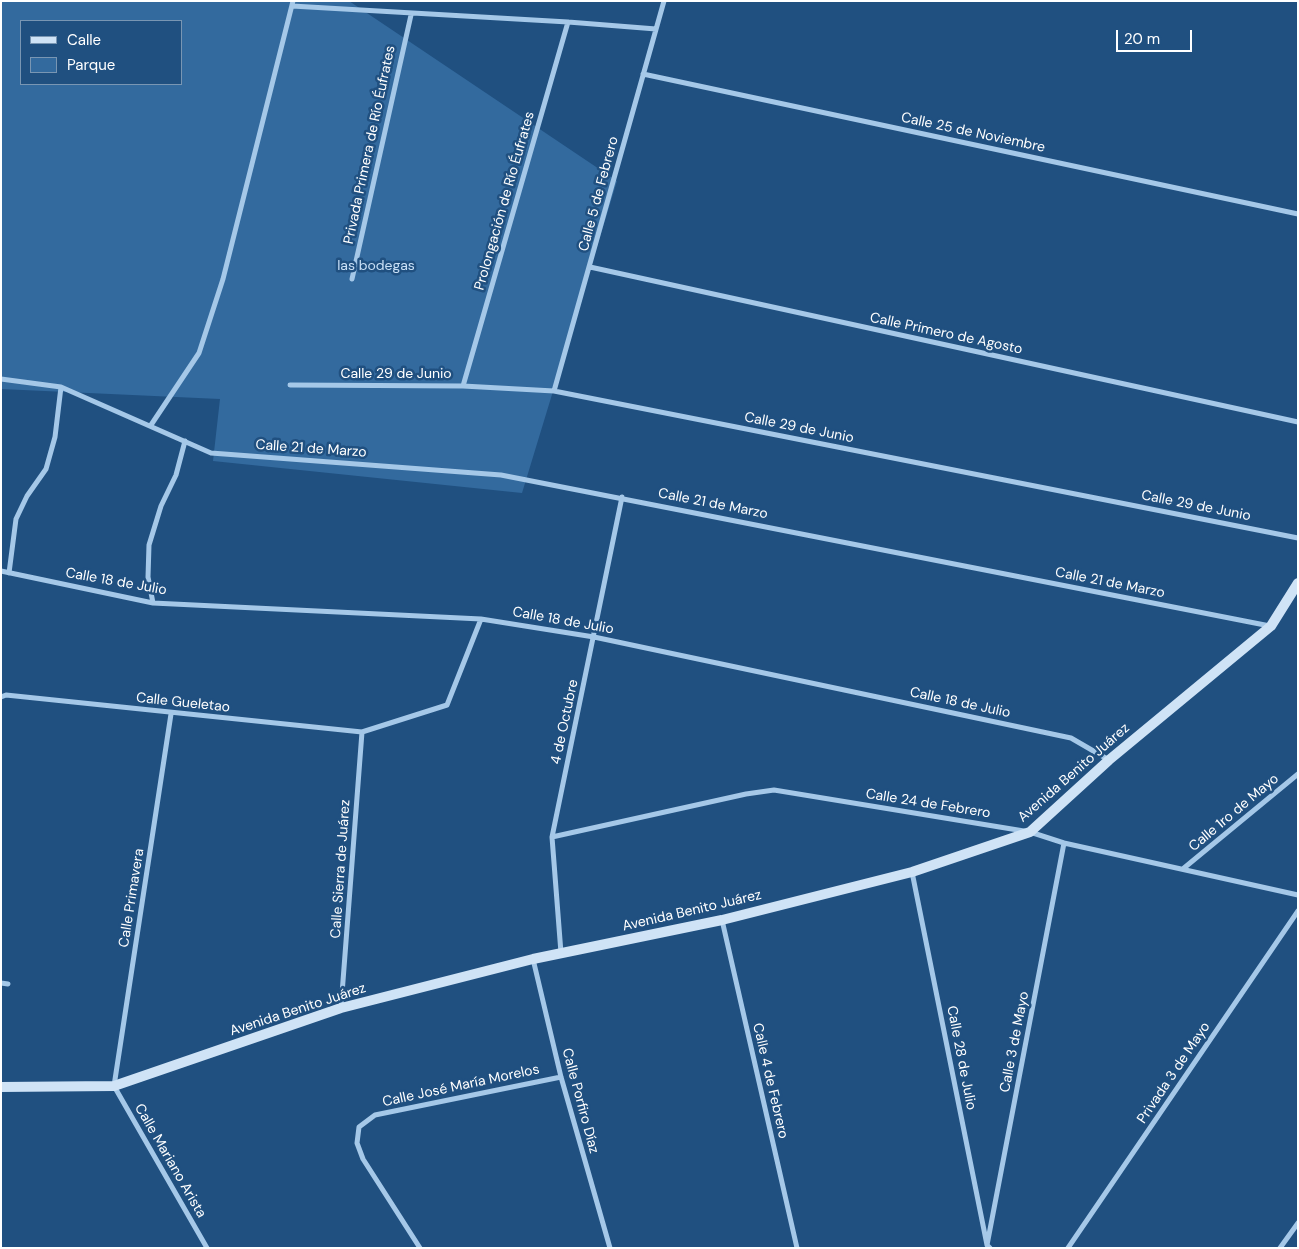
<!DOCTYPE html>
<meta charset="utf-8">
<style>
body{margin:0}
#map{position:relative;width:1299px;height:1249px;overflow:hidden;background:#205080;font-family:"DM Sans",sans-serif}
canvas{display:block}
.frame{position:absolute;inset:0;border:2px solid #fff;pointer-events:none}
.legend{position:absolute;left:20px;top:20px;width:162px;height:65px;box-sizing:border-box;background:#205080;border:1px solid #7996b3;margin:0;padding:6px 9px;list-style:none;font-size:15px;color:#fff}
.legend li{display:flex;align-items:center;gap:10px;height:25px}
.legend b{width:25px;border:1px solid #7996b3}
.scale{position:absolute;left:1116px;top:30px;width:76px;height:22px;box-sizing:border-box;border:2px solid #fff;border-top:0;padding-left:6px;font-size:15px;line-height:18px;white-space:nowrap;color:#fff;-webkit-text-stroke:4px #205080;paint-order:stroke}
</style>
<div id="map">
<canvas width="1299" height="1249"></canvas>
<div class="frame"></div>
<ul class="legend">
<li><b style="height:6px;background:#cfe3f6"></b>Calle</li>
<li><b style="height:14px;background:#336a9e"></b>Parque</li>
</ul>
<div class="scale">20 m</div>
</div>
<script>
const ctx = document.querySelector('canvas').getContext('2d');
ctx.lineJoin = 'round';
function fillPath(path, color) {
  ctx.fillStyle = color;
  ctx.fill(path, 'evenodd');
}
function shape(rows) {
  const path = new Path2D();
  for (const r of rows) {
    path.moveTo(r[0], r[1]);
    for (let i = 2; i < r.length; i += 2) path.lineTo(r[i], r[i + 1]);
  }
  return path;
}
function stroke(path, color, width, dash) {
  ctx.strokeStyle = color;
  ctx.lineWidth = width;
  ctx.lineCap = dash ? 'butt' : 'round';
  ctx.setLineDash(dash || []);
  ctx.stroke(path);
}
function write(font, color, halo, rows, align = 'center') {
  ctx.font = font + ' "DM Sans",sans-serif';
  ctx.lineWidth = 5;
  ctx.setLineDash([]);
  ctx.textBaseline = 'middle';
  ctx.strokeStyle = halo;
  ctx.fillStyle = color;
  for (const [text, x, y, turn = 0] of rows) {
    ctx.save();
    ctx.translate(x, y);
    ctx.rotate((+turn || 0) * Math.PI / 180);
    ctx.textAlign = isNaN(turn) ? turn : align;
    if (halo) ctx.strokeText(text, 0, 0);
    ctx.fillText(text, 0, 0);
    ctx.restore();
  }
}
fillPath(shape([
 [1,1,349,1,617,181,522,493,213,461,220,399,1,389],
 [21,21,181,21,181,84,21,84]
]), '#336a9e');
stroke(shape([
 [292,6,568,22,656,29],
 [643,74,1298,214],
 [590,267,1298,422],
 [352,279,411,15],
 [1,379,61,387,211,453,501,475,1270,626],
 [290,385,463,386,554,391,1298,538],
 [463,386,568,22],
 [554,391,664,1],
 [151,425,199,353,223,279,293,1],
 [1,571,153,603,481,619,594,637,1071,738,1109,760],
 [9,573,16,519,27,496,46,469,55,437,61,387],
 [153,603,148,577,149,545,161,506,176,475,185,441],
 [1,697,6,695,362,732,447,705,481,619],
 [171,714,114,1086,207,1248],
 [552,837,746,794,774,790,1030,832,1064,843,1298,895],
 [1184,868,1298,774],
 [912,872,987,1245,990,1248],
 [722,920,797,1248],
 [561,953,552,837,622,497],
 [533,959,561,1077,610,1248],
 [1,983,8,984],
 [341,1007,362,732],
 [987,1245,1064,843],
 [420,1248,363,1159,357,1143,359,1127,375,1115,561,1077],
 [1068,1248,1298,911],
 [1280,1248,1298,1223]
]), '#a5c8e8', 5);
stroke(shape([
 [1,1087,114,1086,341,1008,533,959,722,920,912,872,1030,832,1109,760,1271,626,1298,583]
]), '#cfe3f6', 10);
write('14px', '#fff', '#205080', [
 ["Calle 25 de Noviembre",973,133,12],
 ["Privada Primera de Río Éufrates",370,145,-78],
 ["Calle 5 de Febrero",599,194,-75],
 ["Prolongación de Río Éufrates",505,201,-74],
 ["Calle Primero de Agosto",946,334,12],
 ["Calle 29 de Junio",396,374],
 ["Calle 29 de Junio",799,428,11],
 ["Calle 21 de Marzo",311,449,4],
 ["Calle 21 de Marzo",713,504,11],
 ["Calle 29 de Junio",1196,506,11],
 ["Calle 18 de Julio",116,582,10],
 ["Calle 21 de Marzo",1110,583,11],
 ["Calle 18 de Julio",563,621,10],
 ["Calle Gueletao",183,703,6],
 ["Calle 18 de Julio",960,703,12],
 ["4 de Octubre",565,722,-78],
 ["Avenida Benito Juárez",1074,773,-41],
 ["Calle 24 de Febrero",928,804,9],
 ["Calle 1ro de Mayo",1234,813,-40],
 ["Calle Sierra de Juárez",341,869,-86],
 ["Calle Primavera",132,898,-81],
 ["Avenida Benito Juárez",692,911,-13],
 ["Avenida Benito Juárez",298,1010,-18],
 ["Calle 3 de Mayo",1015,1042,-79],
 ["Calle 28 de Julio",961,1058,79],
 ["Privada 3 de Mayo",1174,1073,-56],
 ["Calle 4 de Febrero",770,1081,77],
 ["Calle José María Morelos",461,1086,-12],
 ["Calle Porfiro Díaz",580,1101,75],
 ["Calle Mariano Arista",170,1161,60]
]);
write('14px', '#c9e0f6', '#205080', [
 ["las bodegas",376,266]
]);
</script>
